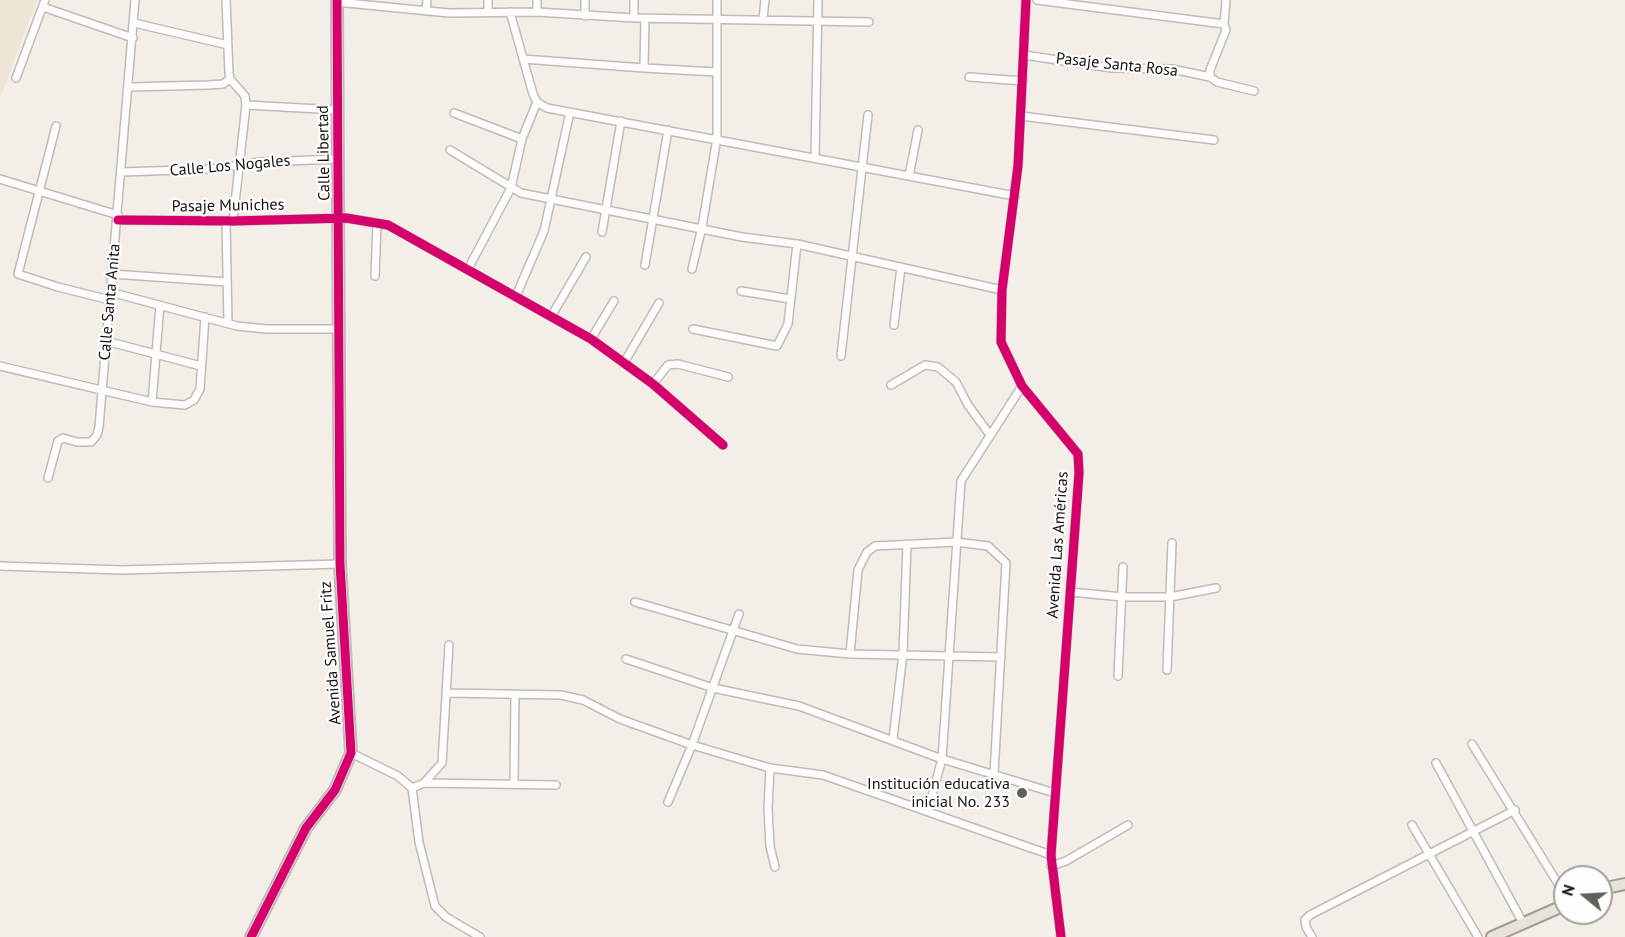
<!DOCTYPE html>
<meta charset="utf-8">
<style>
body{margin:0}
#map{position:relative;width:1625px;height:937px;overflow:hidden;background:#f3eee7;font-family:"PT Sans",sans-serif}
canvas{display:block}
.north{position:absolute;left:1553px;top:865px;width:60px;height:60px;box-sizing:border-box;background:#fefefe;border:2px solid #a1a09e;border-radius:50%;rotate:288deg;font-size:16px;font-weight:700;line-height:24px;text-align:center;color:#15120d}
.north::after{content:'';display:block;margin:auto;width:21px;height:27px;background:#635f59;clip-path:polygon(50% 0,100% 100%,50% 72%,0 100%)}
</style>
<div id="map">
<canvas width="1625" height="937"></canvas>
<div class="north">N</div>
</div>
<script>
const ctx = document.querySelector('canvas').getContext('2d');
ctx.lineJoin = 'round';
function fillPath(path, color) {
  ctx.fillStyle = color;
  ctx.fill(path, 'evenodd');
}
function shape(rows) {
  const path = new Path2D();
  for (const r of rows) {
    path.moveTo(r[0], r[1]);
    for (let i = 2; i < r.length; i += 2) path.lineTo(r[i], r[i + 1]);
  }
  return path;
}
function stroke(path, color, width, dash) {
  ctx.strokeStyle = color;
  ctx.lineWidth = width;
  ctx.lineCap = dash ? 'butt' : 'round';
  ctx.setLineDash(dash || []);
  ctx.stroke(path);
}
function write(font, color, halo, rows, align = 'center') {
  ctx.font = font + ' "PT Sans",sans-serif';
  ctx.lineWidth = 4.5;
  ctx.setLineDash([]);
  ctx.textBaseline = 'middle';
  ctx.strokeStyle = halo;
  ctx.fillStyle = color;
  for (const [text, x, y, turn = 0] of rows) {
    ctx.save();
    ctx.translate(x, y);
    ctx.rotate((+turn || 0) * Math.PI / 180);
    ctx.textAlign = isNaN(turn) ? turn : align;
    if (halo) ctx.strokeText(text, 0, 0);
    ctx.fillText(text, 0, 0);
    ctx.restore();
  }
}
fillPath(shape([
 [0,0,37,0,0,98]
]), '#efe5d7');
const street = shape([
 [226,0,229,73,230,79,245,96,246,105,233,221],
 [1026,0,1018,166,1002,290,1001,342,1022,386,1078,454,1079,473,1051,855,1061,937],
 [1037,0,1224,24,1226,30,1210,70,1210,77,1217,82,1254,91],
 [337,2,449,13,537,12,634,18,869,22],
 [43,7,133,38],
 [426,11,427,0],
 [488,12,488,0],
 [510,12,533,94,537,102,547,108,1015,196],
 [537,12,537,0],
 [585,16,585,0],
 [634,18,634,0],
 [763,19,765,0],
 [134,23,228,45],
 [1224,24,1226,0],
 [1024,55,1112,68,1172,69,1210,77],
 [523,59,644,68,645,18],
 [644,68,716,72],
 [969,77,1023,81],
 [16,78,45,0],
 [130,87,208,85,223,84,230,79],
 [246,105,338,110],
 [454,113,522,139],
 [1021,116,1214,140],
 [56,126,18,274,58,287,110,300],
 [450,150,521,193,742,237,797,244,1002,290],
 [815,157,818,0],
 [121,172,212,169,260,162,339,159],
 [909,176,918,130],
 [0,179,118,215],
 [118,220,233,221,346,218,388,225,591,339,653,384,723,445],
 [226,221,228,323],
 [602,232,621,121],
 [645,265,668,130],
 [468,269,511,188,522,139,537,102],
 [692,269,702,227,717,138,717,0],
 [112,274,227,282],
 [375,276,377,224],
 [741,291,790,299],
 [110,292,237,326,266,329,340,329],
 [516,296,544,231,570,112],
 [552,315,586,257],
 [894,325,901,267],
 [693,329,777,346,788,324,797,244],
 [591,339,614,301],
 [106,341,201,366],
 [841,356,868,115],
 [625,361,659,303],
 [0,366,152,402,185,405,194,400,200,389,205,317],
 [653,384,668,365,678,364,728,377],
 [891,385,925,365,938,367,956,382,968,405,990,435],
 [152,402,160,305],
 [48,478,58,441,63,438,77,442,91,442,97,435,99,427,135,0],
 [0,566,122,570,340,564],
 [1070,592,1123,597,1170,597,1216,588],
 [635,602,797,649,850,654,1001,657],
 [850,654,858,570,867,552,875,546,956,542,988,546,1006,563,994,774],
 [626,659,713,688,799,706,942,759,1055,793],
 [1167,670,1172,543],
 [1118,676,1123,567],
 [448,693,561,695,583,700,620,719,692,745,770,768,823,775,1051,855],
 [893,739,903,653,907,544],
 [1472,744,1565,895],
 [351,753,398,776,412,788,419,842,435,906,446,917,480,937],
 [1436,763,1523,923],
 [770,768,768,809,770,846,775,867],
 [424,783,556,785],
 [514,783,515,695],
 [412,788,424,783,442,763,449,645],
 [668,802,692,745,739,614],
 [928,810,942,759,961,481,1022,386],
 [1412,825,1478,937],
 [1051,866,1066,861,1128,825],
 [1312,937,1306,927,1305,920,1310,915,1515,810]
]);
const secondary = shape([
 [251,937,306,828,335,790,351,753,340,564,337,0]
]);
const primary = shape([
 [1601,889,1625,884],
 [1492,937,1565,905]
]);
stroke(street, '#c0bbb6', 10);
stroke(secondary, '#c0bbb6', 14);
stroke(primary, '#a59c8e', 14);
stroke(street, '#fdfcfb', 7);
stroke(secondary, '#fdfcfb', 10);
stroke(primary, '#e7e2db', 10);
stroke(shape([
 [1026,0,1018,166,1002,290,1001,342,1022,386,1078,454,1079,473,1051,855,1061,937],
 [118,220,233,221,346,218,388,225,591,339,653,384,723,445],
 [251,937,306,828,335,790,351,753,340,564,337,0]
]), '#d6006c', 9);
for (const [x, y, r, color] of [
 [1022,793,6,"#635f59"]
]) {
  const dot = new Path2D();
  dot.arc(x, y, r, 0, 2 * Math.PI);
  ctx.fillStyle = color;
  ctx.fill(dot);
  stroke(dot, '#fefefe', 2);
}
write('16px', '#15120d', '#fefefe', [
 ["Pasaje Santa Rosa",1117,65,6],
 ["Calle Libertad",324,153,-91],
 ["Calle Los Nogales",230,166,-5],
 ["Pasaje Muniches",228,206,-1],
 ["Calle Santa Anita",110,302,-85],
 ["Avenida Las Américas",1058,545,-86],
 ["Avenida Samuel Fritz",331,653,-94]
]);
write('16px', '#15120d', '#fefefe', [
 ["Institución educativa",1010,784],
 ["inicial No. 233",1010,802]
], 'right');
</script>
